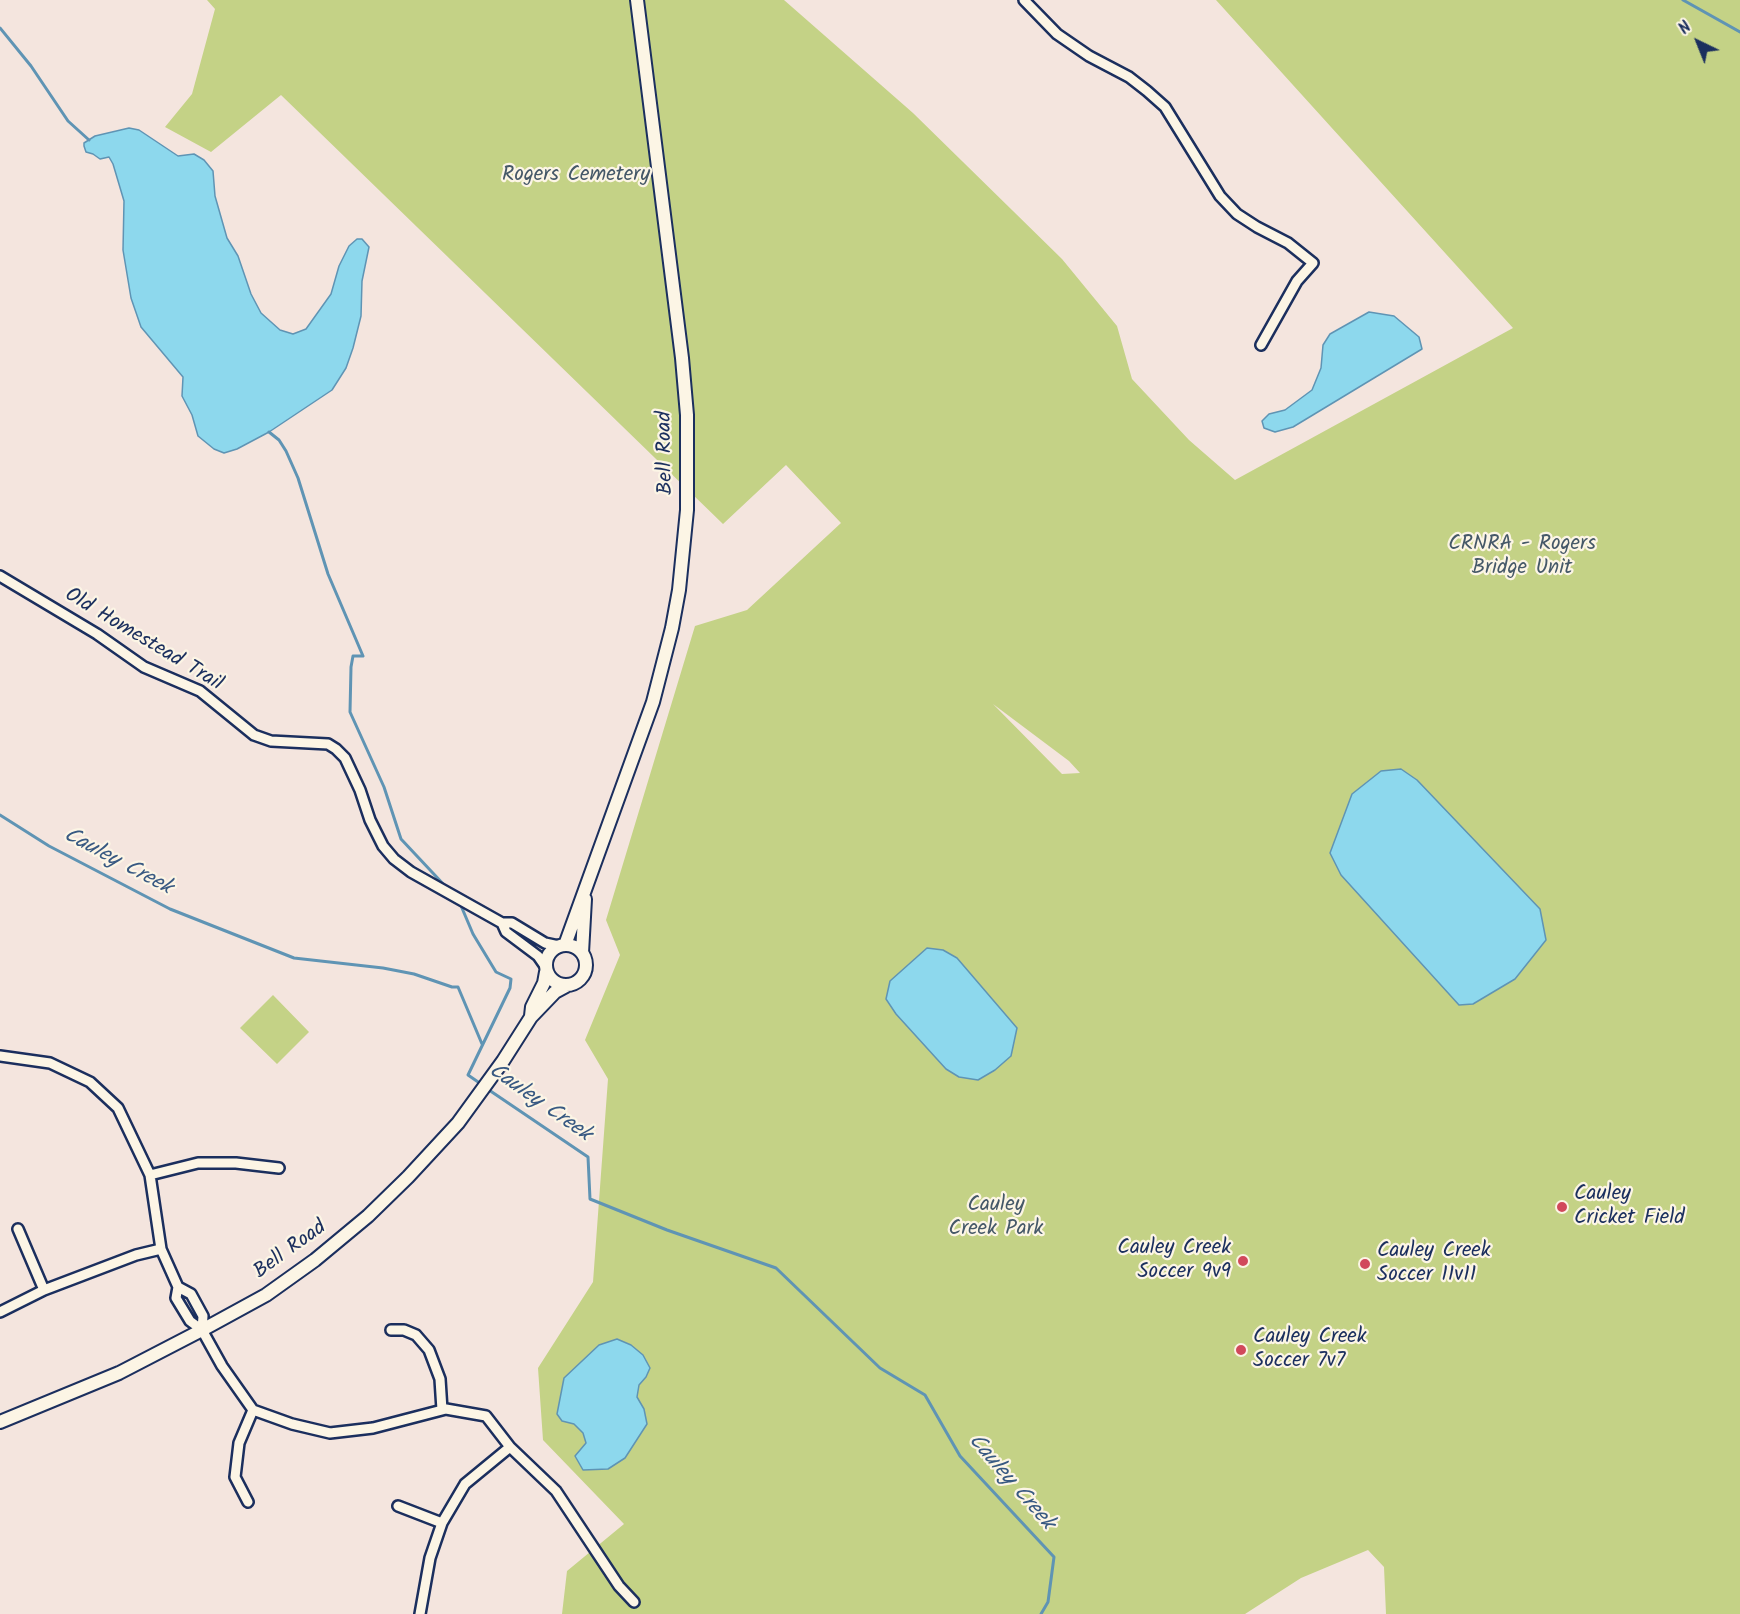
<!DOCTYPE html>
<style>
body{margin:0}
#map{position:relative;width:1740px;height:1614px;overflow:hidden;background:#f4e5de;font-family:Kalam,sans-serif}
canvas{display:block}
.north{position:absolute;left:1668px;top:12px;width:60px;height:60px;-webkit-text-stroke:4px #fcf5e5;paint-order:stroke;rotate:317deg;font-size:16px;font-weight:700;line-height:24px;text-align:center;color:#1b2f5e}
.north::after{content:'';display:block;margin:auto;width:21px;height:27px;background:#1b2f5e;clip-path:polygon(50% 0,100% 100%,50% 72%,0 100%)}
</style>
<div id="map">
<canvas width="1740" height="1614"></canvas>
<div class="north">N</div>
</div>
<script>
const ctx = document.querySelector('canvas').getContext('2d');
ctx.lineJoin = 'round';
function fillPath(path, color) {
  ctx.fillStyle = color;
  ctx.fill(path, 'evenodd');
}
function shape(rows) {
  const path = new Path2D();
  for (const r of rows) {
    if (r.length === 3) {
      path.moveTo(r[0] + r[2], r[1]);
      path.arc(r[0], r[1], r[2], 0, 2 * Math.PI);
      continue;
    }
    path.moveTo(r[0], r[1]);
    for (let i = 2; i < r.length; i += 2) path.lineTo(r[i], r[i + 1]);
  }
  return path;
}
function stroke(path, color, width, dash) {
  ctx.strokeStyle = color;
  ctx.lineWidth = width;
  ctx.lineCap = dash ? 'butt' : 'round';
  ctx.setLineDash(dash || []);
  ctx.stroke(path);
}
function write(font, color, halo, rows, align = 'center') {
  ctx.font = font + ' Kalam,sans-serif';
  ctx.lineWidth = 4.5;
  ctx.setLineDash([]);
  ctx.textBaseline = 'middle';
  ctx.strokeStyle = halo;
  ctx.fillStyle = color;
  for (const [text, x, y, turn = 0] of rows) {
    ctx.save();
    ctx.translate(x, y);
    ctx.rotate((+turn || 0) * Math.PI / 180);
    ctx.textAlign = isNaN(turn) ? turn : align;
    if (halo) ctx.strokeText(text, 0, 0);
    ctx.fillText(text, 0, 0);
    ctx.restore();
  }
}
fillPath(shape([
 [207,0,784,0,913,113,1062,259,1117,326,1132,379,1189,440,1235,480,1513,328,1216,0,1740,0,1740,1614,1386,1614,1384,1567,1368,1550,1301,1578,1245,1614,562,1614,567,1571,624,1524,543,1440,538,1368,593,1282,608,1079,585,1040,620,955,606,920,695,626,747,610,841,523,786,465,723,524,281,95,211,152,165,127,192,94,215,9],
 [993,704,1069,761,1080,773,1062,774],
 [273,995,309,1032,277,1064,240,1028]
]), '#c4d286');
const water = shape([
 [129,128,139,130,178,156,194,154,204,160,213,171,215,196,227,238,238,256,251,294,261,313,280,330,293,334,306,329,331,294,339,266,349,246,357,239,362,239,369,247,362,281,361,316,353,348,346,368,332,390,269,432,237,449,224,453,214,449,198,436,192,415,182,396,183,377,141,327,131,298,123,250,124,201,113,164,109,157,100,159,93,154,86,152,84,146,84,143,95,136,129,128],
 [1369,312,1394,316,1419,337,1422,349,1293,427,1275,432,1264,428,1262,421,1269,414,1285,410,1312,390,1321,368,1323,345,1330,334,1369,312],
 [1401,769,1417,780,1540,909,1546,940,1515,979,1473,1004,1459,1005,1341,875,1330,853,1352,794,1381,771,1401,769],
 [927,948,943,950,957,958,1017,1028,1011,1056,995,1070,978,1080,959,1077,946,1069,896,1014,886,999,890,981,927,948],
 [617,1339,631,1345,643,1355,650,1368,646,1377,639,1385,637,1397,644,1409,647,1424,625,1458,608,1469,583,1470,575,1456,586,1443,583,1433,574,1424,562,1421,557,1414,564,1378,599,1345,617,1339]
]);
fillPath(water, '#8dd8ed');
stroke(water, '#5f94b4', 1.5);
stroke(shape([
 [1683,0,1740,32],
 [0,28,31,66,68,121,89,140],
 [269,432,279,440,286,451,298,478,328,574,363,656,353,656,351,667,350,712,384,787,401,839,446,887],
 [0,815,49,846,170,909,294,958,383,968,414,974,452,987,458,987,482,1044],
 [459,901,473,934,496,972,511,979,510,988,468,1075,481,1084],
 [486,1088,588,1157,590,1199,667,1230,776,1268,880,1368,925,1395,960,1456,1054,1557,1048,1602,1041,1614]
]), '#5f94b4', 3);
const minor = shape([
 [1024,0,1057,34,1089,56,1129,77,1147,91,1165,107,1220,196,1237,214,1257,227,1288,243,1313,263,1297,281,1261,345],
 [0,576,97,634,144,667,200,691,254,735,271,741,328,744,336,749,345,758,360,790,370,820,383,846,394,859,411,872,502,923],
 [502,923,512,923,545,943,559,946],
 [502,923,506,932,538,956,545,966],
 [0,1056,50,1063,90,1082,118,1108,150,1175,161,1249,178,1287,176,1298,190,1321,202,1330,222,1366,253,1410,292,1424,330,1433,373,1428,446,1409,486,1416,510,1447,556,1491,619,1586,634,1602],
 [150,1175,198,1163,236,1163,279,1168],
 [18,1229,44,1290],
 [178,1287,191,1294,203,1316,202,1330],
 [0,1312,44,1290,136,1255,161,1249],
 [391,1330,404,1330,416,1335,429,1350,440,1379,442,1410],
 [248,1502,235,1477,239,1443,253,1410],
 [398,1506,442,1523],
 [420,1614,430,1558,442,1523,465,1484,510,1447]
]);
const tertiary = shape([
 [566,965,20],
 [565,945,653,702,672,628,679,590,687,510,687,415,682,358,637,0],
 [582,953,585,899],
 [531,1016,532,1007,544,983,546,972],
 [0,1422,119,1373,202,1330,266,1295,315,1260,368,1216,408,1177,458,1123,503,1061,531,1017,555,992,568,985]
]);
stroke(minor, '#1b2f5e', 14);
stroke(tertiary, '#1b2f5e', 16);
stroke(minor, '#fcf5e5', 9);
stroke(tertiary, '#fcf5e5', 12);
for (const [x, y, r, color] of [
 [1562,1207,6,"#d1495b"],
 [1243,1261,6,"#d1495b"],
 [1365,1264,6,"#d1495b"],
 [1241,1350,6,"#d1495b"]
]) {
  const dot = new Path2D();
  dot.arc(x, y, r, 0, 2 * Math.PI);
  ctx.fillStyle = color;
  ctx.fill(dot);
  stroke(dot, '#fcf5e5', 2);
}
write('21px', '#455868', '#fcf5e5', [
 ["Rogers Cemetery",576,176],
 ["CRNRA - Rogers",1522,545],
 ["Bridge Unit",1522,569],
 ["Cauley",996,1206],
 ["Creek Park",996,1230]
]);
write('21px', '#1b2f5e', '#fcf5e5', [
 ["Bell Road",667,453,-91],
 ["Old Homestead Trail",143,641,31],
 ["Bell Road",291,1251,-36]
]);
write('21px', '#1b2f5e', '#fcf5e5', [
 ["Cauley",1574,1195],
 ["Cricket Field",1574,1219],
 ["Cauley Creek",1231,1249,"right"],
 ["Soccer 9v9",1231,1273,"right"],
 ["Cauley Creek",1377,1252],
 ["Soccer 11v11",1377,1276],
 ["Cauley Creek",1253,1338],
 ["Soccer 7v7",1253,1362]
], 'left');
write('italic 22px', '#385982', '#fcf5e5', [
 ["Cauley Creek",117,863,28],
 ["Cauley Creek",539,1104,35],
 ["Cauley Creek",1010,1483,49]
]);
</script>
